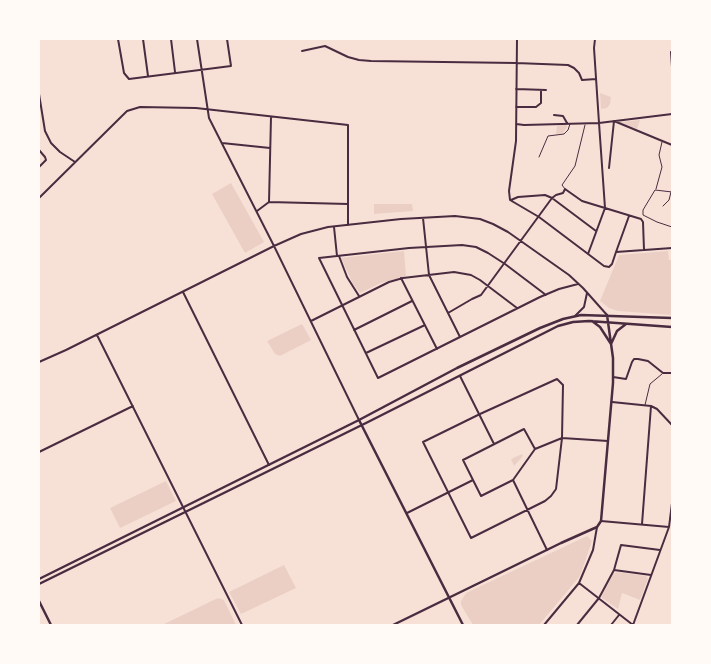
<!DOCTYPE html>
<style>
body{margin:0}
#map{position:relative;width:711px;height:664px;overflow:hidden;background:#f7e1d7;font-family:"Public Sans",sans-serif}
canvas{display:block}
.frame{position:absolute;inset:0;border:40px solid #fffaf5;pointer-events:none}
</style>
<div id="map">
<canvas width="711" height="664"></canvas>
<div class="frame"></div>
</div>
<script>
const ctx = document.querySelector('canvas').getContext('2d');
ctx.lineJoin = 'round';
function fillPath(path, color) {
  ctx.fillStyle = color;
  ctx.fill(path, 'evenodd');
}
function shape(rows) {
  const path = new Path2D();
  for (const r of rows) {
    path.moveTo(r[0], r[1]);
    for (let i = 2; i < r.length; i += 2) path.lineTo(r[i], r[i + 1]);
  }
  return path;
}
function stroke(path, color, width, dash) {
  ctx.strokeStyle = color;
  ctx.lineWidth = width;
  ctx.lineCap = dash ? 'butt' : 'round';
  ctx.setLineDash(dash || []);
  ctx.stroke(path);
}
fillPath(shape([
 [600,93,611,97,610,104,607,108,601,109],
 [640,120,637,129,619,122],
 [566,124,567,127,563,133,556,134,557,126],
 [231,183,264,242,245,253,212,194],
 [374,204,412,204,413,211,374,214],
 [404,251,406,276,381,283,360,293,353,284,341,258],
 [668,251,669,260,672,260,672,315,618,311,609,308,600,301,619,255],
 [302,324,311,340,280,356,275,354,267,341],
 [522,454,523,456,514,466,511,459],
 [166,481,176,501,120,528,110,508],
 [587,536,592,541,580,576,539,625,473,625,461,605,461,601,466,593],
 [284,565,296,588,241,614,229,592],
 [617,572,646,576,648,579,640,600,622,593,618,609,602,598,602,595,613,574],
 [218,598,224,600,236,625,162,625]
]), '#ebcfc5');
stroke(shape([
 [539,157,548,136,564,134,568,130,570,124],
 [565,189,562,185,575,166,585,125],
 [656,189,662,167,659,155,662,142],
 [672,192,655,190,643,210,643,215,657,222,672,227],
 [663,206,669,200,671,192],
 [645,405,650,384,662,374]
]), '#4a2c40', 1);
stroke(shape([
 [118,39,124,73,129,79,231,66,227,39],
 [143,39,148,76],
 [171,39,175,72],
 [197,39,209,118,274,246,359,420],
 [517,39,516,141,509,191,510,200,539,217,604,266,609,267,612,264,616,252,672,248],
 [595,39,594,48,599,123,672,114],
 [302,51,325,46,348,57,359,60,371,61,516,63,568,65,574,68,579,73,582,80,596,79],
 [671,52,672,67],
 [516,89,546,90],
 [39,94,45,131,51,143,60,152,75,162],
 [516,107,536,107,541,103,541,90],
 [554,115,563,116,567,123],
 [516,124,524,125,599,123,605,208,588,254],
 [222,143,270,148],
 [39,150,45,157,46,160,39,167],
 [609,168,614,121,672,145],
 [39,198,127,111,140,107,196,108,348,125,348,225],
 [511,200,518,197,545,195,552,198,596,231],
 [269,202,348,204],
 [257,211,269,202,271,117],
 [423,218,429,275,460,337],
 [334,227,337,256],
 [616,252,629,216],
 [339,256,347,277,359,296],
 [401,278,437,349],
 [183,292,269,465],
 [546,295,505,264,488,253,476,247,462,245,409,248,319,258,378,378,540,297,559,289,578,284],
 [448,313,472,299,481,295,552,198,556,195,563,193,565,189,582,201,641,219,643,222,644,250],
 [575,316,584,307,587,293],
 [311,321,389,282,403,278,454,272,471,275,480,280,517,308],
 [354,330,412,301],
 [97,335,242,625],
 [366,353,425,325],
 [39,362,66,350,274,246,301,234,328,227,401,219,455,216,480,219,493,224,508,232,569,275,583,288,607,315],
 [460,376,494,444],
 [613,377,626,379,632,362,634,359,638,359,648,361,663,373,672,373],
 [557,379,563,385,562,438,556,489,551,496,545,501,471,538,423,442,480,414,557,379],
 [612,402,651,406,657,409,672,425],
 [524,429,535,449,513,480,481,496,463,460,524,429],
 [535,449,562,438,608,441],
 [39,452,133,406],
 [513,480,547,550],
 [407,513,473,480],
 [601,521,669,527],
 [642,524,651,406],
 [614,570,651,575],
 [579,583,633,625],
 [544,625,579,583,593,550,597,527],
 [577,625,599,598,614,570,621,545,660,550],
 [611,625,619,615],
 [633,625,669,527,672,503]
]), '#4a2c40', 2);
stroke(shape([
 [592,321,600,327,611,344,617,331,626,324],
 [359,420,463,625],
 [39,579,359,420,457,368,540,328,563,319,581,315,672,318],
 [39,584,368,422,558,326,573,322,589,321,672,327],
 [39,601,51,625],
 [393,625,561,543,597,527,601,521,613,383,613,358,607,315]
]), '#4a2c40', 2.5);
</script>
